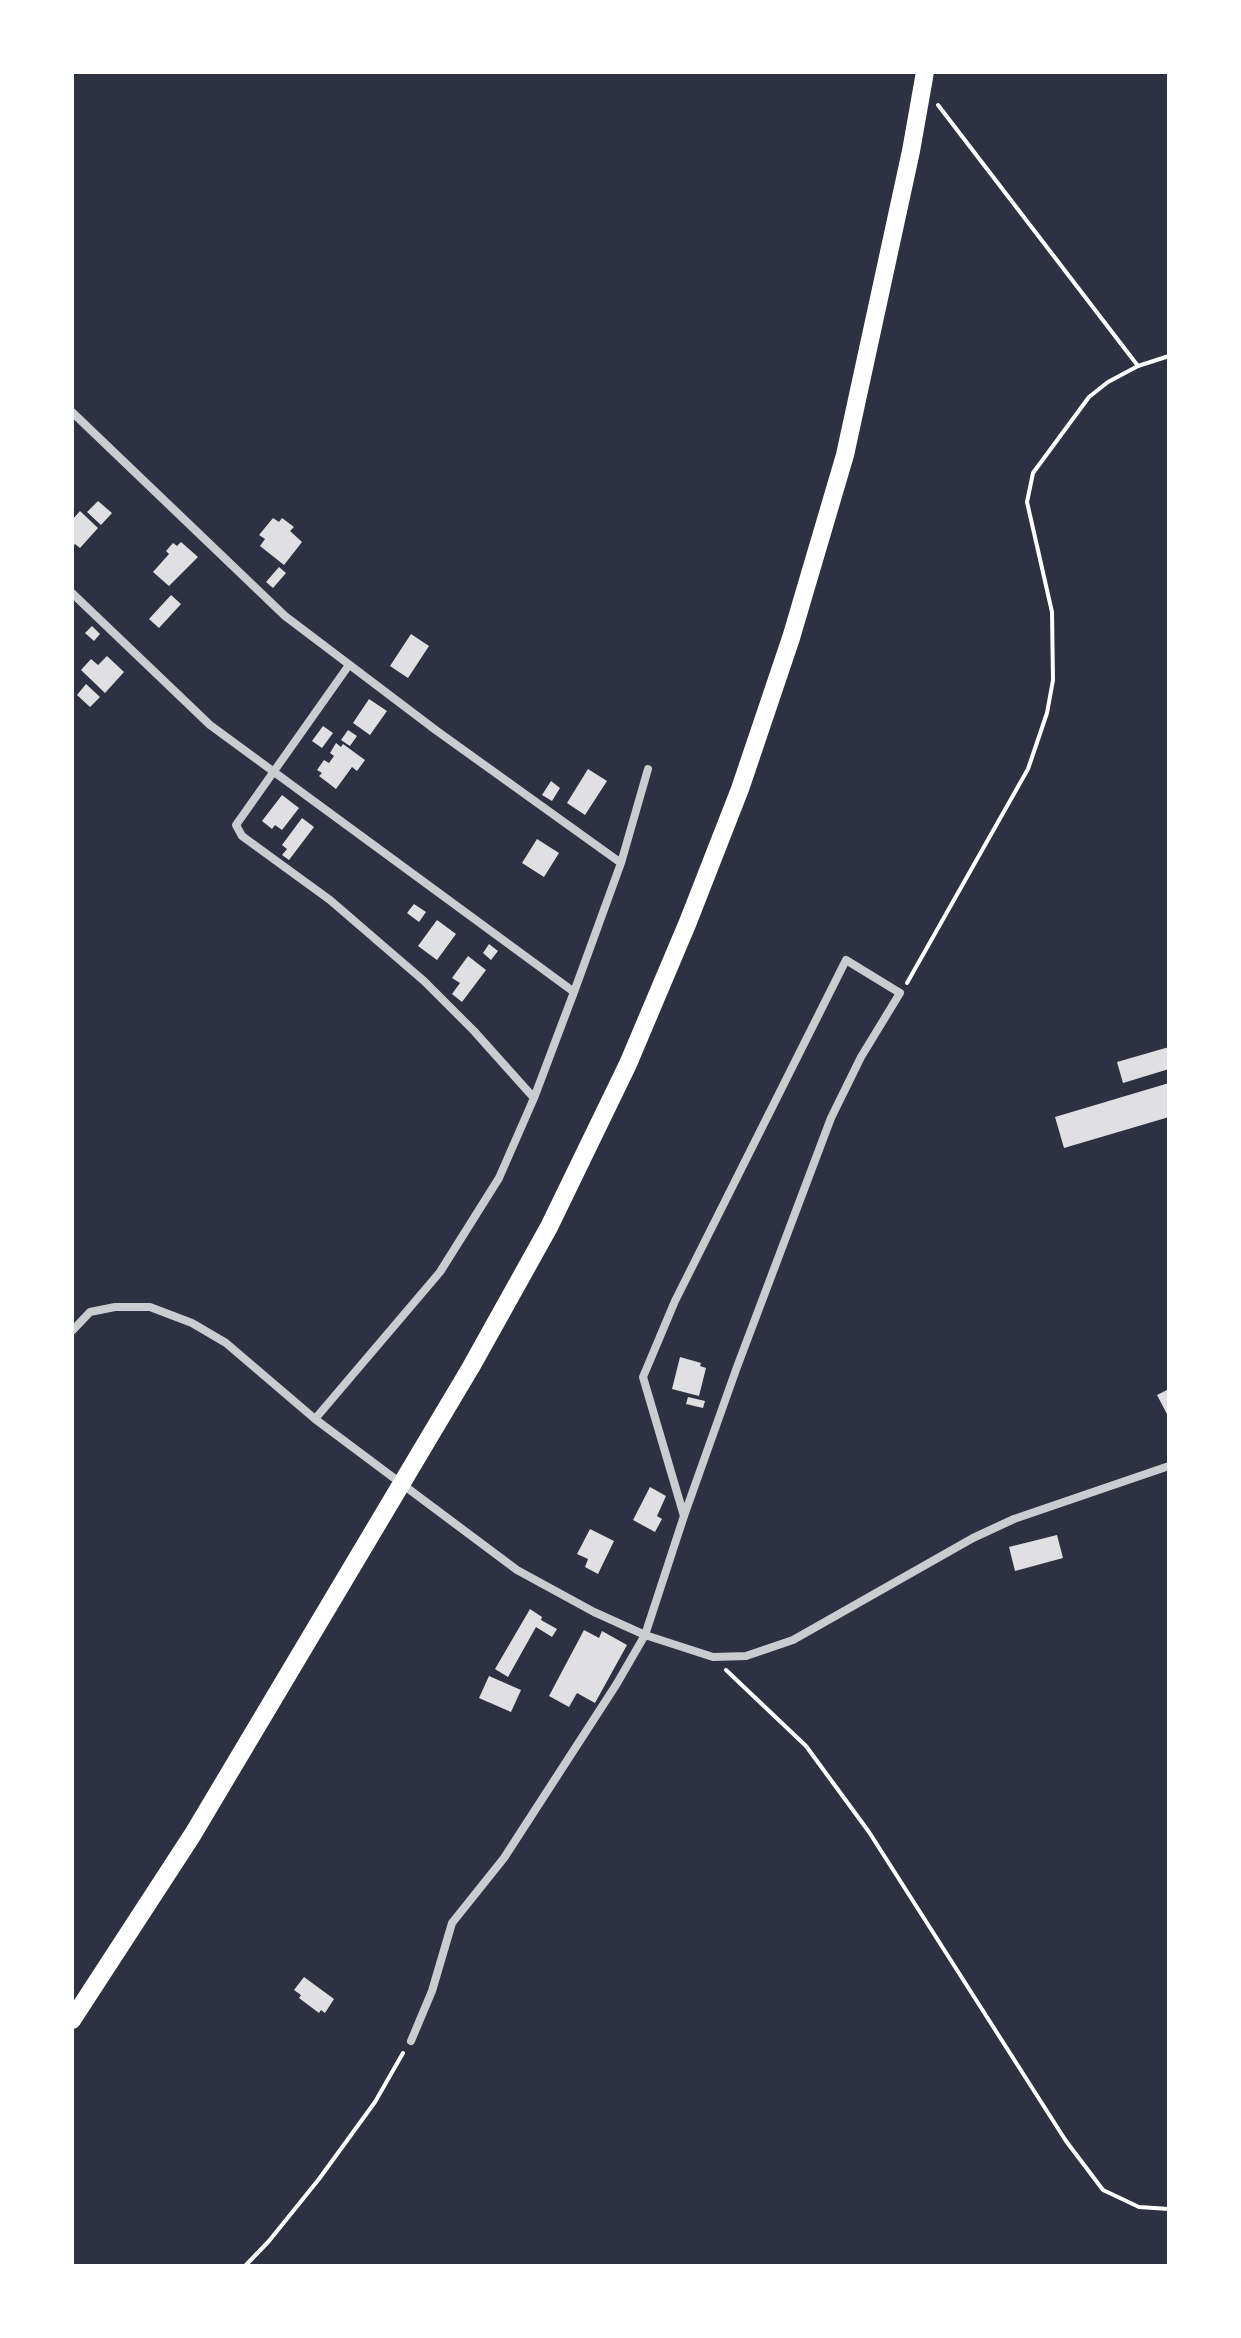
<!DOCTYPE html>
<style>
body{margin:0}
#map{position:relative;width:1241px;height:2338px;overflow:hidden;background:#2d3142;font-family:Jost,sans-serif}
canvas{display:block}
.frame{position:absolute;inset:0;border:74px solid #fff;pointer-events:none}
</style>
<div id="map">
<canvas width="1241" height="2338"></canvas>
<div class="frame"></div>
</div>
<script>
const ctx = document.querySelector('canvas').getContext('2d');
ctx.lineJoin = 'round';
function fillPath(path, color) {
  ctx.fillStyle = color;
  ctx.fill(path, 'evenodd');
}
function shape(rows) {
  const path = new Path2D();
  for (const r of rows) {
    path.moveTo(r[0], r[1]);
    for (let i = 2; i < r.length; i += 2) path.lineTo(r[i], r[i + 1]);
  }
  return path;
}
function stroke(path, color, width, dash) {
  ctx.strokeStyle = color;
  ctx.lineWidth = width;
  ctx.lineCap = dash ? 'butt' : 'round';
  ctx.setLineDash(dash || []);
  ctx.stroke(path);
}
fillPath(shape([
 [98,501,112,513,101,525,87,512],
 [80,511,98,528,80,548,75,544,72,548,72,520],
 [273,518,279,522,282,518,294,527,290,531,302,542,284,565,260,546,265,539,259,535],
 [181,542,198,557,169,586,153,572,169,554,166,551,173,543,177,546],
 [279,567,286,573,273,588,266,582],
 [171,595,181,604,159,628,149,619],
 [92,626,100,634,94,641,85,633],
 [411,634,429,646,408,678,390,666],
 [107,656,124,672,105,693,81,670,91,659,98,665],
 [86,684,100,697,90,707,77,695],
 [369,699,387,711,370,735,353,723],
 [323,726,333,733,322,748,312,741],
 [348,730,357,736,350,746,341,740],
 [336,743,341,747,343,744,365,760,357,771,352,767,336,789,319,776,322,773,317,770,324,760,329,763,334,756,330,753],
 [588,769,607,781,585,815,567,803],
 [551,781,560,788,552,801,542,795],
 [282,795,299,808,282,830,275,825,272,829,262,821],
 [302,818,314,827,289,860,282,855,287,849,282,845],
 [537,839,559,853,544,877,522,863],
 [414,904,426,912,419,922,407,913],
 [437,920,456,934,437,960,418,946],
 [489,944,498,951,491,960,483,953],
 [468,956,486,970,462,1002,452,994,460,983,452,978],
 [1169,1047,1169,1069,1123,1083,1117,1062],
 [1169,1083,1169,1117,1064,1148,1055,1117],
 [680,1357,701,1363,700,1366,706,1368,699,1396,672,1389],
 [1169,1389,1169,1418,1157,1395],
 [688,1397,705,1401,703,1408,686,1404],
 [650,1487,666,1496,657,1516,662,1519,655,1532,633,1520],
 [590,1529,614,1541,598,1574,585,1567,588,1559,577,1554],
 [1057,1535,1063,1558,1015,1571,1009,1547],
 [530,1609,542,1617,541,1620,557,1629,552,1637,536,1627,508,1677,495,1669],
 [584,1630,599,1638,602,1631,627,1645,595,1703,577,1693,569,1707,549,1696],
 [489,1676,521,1690,511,1712,479,1698],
 [304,1977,334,1999,325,2013,321,2010,319,2013,299,1998,301,1995,294,1990]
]), '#e0e0e3');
stroke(shape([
 [938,105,1138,366],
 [907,983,1028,769,1047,713,1053,680,1052,612,1027,502,1033,473,1089,397,1108,382,1138,366,1169,356],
 [726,1670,806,1746,869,1832,1066,2141,1103,2190,1139,2207,1169,2209],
 [245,2266,269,2241,319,2179,375,2102,403,2053]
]), '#fff', 4);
stroke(shape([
 [72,412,285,616,437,731,621,863],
 [72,593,210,725,574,992],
 [349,665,236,825,242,836,330,900,424,981,474,1031,534,1098],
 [72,1331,90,1312,115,1307,150,1307,192,1323,226,1343,315,1419,517,1570,594,1612,645,1635,713,1657,746,1656,793,1640,973,1538,1014,1519,1169,1466],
 [315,1419,440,1272,499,1178,534,1098,574,992,621,863,648,769],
 [411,2041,432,1991,452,1923,504,1858,616,1685,645,1635,684,1516,737,1367,831,1118,861,1057,900,993,846,960,675,1301,643,1377,684,1516]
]), '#caccd0', 8);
stroke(shape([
 [72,2020,193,1834,471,1367,549,1227,628,1064,688,922,740,789,791,638,845,455,911,151,925,72]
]), '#fff', 18);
</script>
